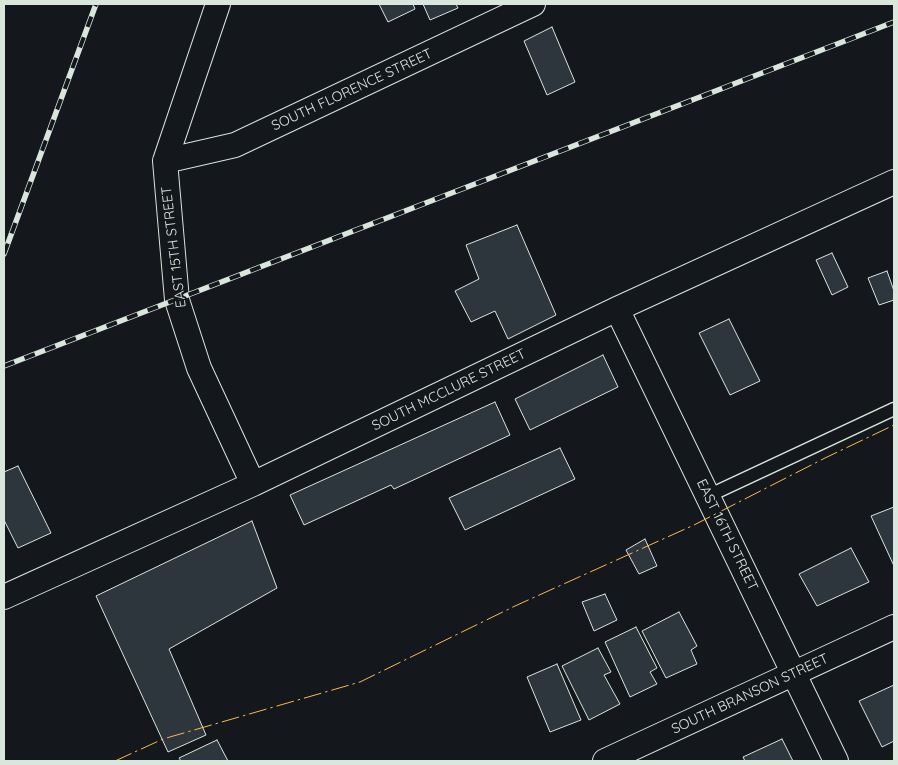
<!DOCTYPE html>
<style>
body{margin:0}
#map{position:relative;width:898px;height:765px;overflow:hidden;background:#14181c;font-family:Quicksand,sans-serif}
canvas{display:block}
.frame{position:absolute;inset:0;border:5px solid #d8e6dc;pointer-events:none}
</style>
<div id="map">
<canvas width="898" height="765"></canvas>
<div class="frame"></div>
</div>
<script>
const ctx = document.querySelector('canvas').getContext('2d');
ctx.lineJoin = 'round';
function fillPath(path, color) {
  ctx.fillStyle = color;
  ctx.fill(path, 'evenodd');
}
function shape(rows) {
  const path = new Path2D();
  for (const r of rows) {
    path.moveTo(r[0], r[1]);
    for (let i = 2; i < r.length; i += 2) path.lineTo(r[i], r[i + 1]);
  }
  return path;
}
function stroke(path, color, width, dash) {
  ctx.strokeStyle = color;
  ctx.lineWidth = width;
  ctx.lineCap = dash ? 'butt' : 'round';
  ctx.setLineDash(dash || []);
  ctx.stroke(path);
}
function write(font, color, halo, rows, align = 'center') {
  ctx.font = font + ' Quicksand,sans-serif';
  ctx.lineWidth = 4;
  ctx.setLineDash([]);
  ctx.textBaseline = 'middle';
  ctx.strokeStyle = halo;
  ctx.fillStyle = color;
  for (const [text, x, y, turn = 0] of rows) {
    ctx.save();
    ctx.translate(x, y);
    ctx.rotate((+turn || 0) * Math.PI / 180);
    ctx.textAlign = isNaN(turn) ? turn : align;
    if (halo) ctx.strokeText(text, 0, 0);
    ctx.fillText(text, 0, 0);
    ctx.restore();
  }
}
const building = shape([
 [379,4,413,4,415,9,388,22,379,4],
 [423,4,456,4,458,8,430,20,423,4],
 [552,27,575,82,547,95,524,41,552,27],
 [517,225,556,315,508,339,495,311,471,322,455,291,479,279,466,245,517,225],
 [832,253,848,287,832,295,816,260,832,253],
 [887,271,894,291,894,300,879,305,868,278,887,271],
 [729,319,760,381,730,395,699,333,729,319],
 [603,355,618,387,530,430,515,399,603,355],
 [495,402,510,435,394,489,391,485,304,525,290,495,495,402],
 [560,448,575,479,465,530,449,498,560,448],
 [18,466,51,533,18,548,4,520,4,472,18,466],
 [894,507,894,566,871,516,894,507],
 [252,521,277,588,169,649,206,735,168,752,96,596,252,521],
 [645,539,657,566,639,574,626,550,645,539],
 [851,548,869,582,817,606,799,574,851,548],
 [605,594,617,620,594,631,582,602,605,594],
 [679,612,697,646,691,650,697,664,666,678,642,631,679,612],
 [636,627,657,668,650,672,657,684,630,697,605,642,636,627],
 [598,648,611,672,604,675,620,704,589,720,562,666,598,648],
 [557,664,581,720,550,732,527,677,557,664],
 [894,685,894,741,882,747,859,701,894,685],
 [782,739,793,761,745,761,743,757,782,739],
 [217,740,228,761,181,761,179,758,217,740]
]);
fillPath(building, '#2c363c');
stroke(building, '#d8e6dc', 1);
const lane = shape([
 [708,496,894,409]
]);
const street = shape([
 [218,4,165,161,177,300,199,368,253,484],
 [165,161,235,145,533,4],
 [617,309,836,761],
 [4,597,253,484,617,309,894,182],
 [605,761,894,627]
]);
stroke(lane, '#d8e6dc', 15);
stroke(street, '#d8e6dc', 26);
stroke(lane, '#14181c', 12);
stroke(street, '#14181c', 24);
const rail = shape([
 [4,254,96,4],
 [4,366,894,22]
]);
stroke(rail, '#d8e6dc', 5.5);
stroke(rail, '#14181c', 4, [11]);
stroke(shape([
 [115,761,163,739,360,682,515,606,694,525,825,458,894,425]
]), '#ffb74d', 1, [18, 4, 2.5, 4]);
write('14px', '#d8e6dc', '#14181c', [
 ["SOUTH FLORENCE STREET",352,90,-25],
 ["EAST 15TH STREET",174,247,-97],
 ["SOUTH MCCLURE STREET",449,390,-26],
 ["EAST 16TH STREET",727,535,64],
 ["SOUTH BRANSON STREET",750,694,-25]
]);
</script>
